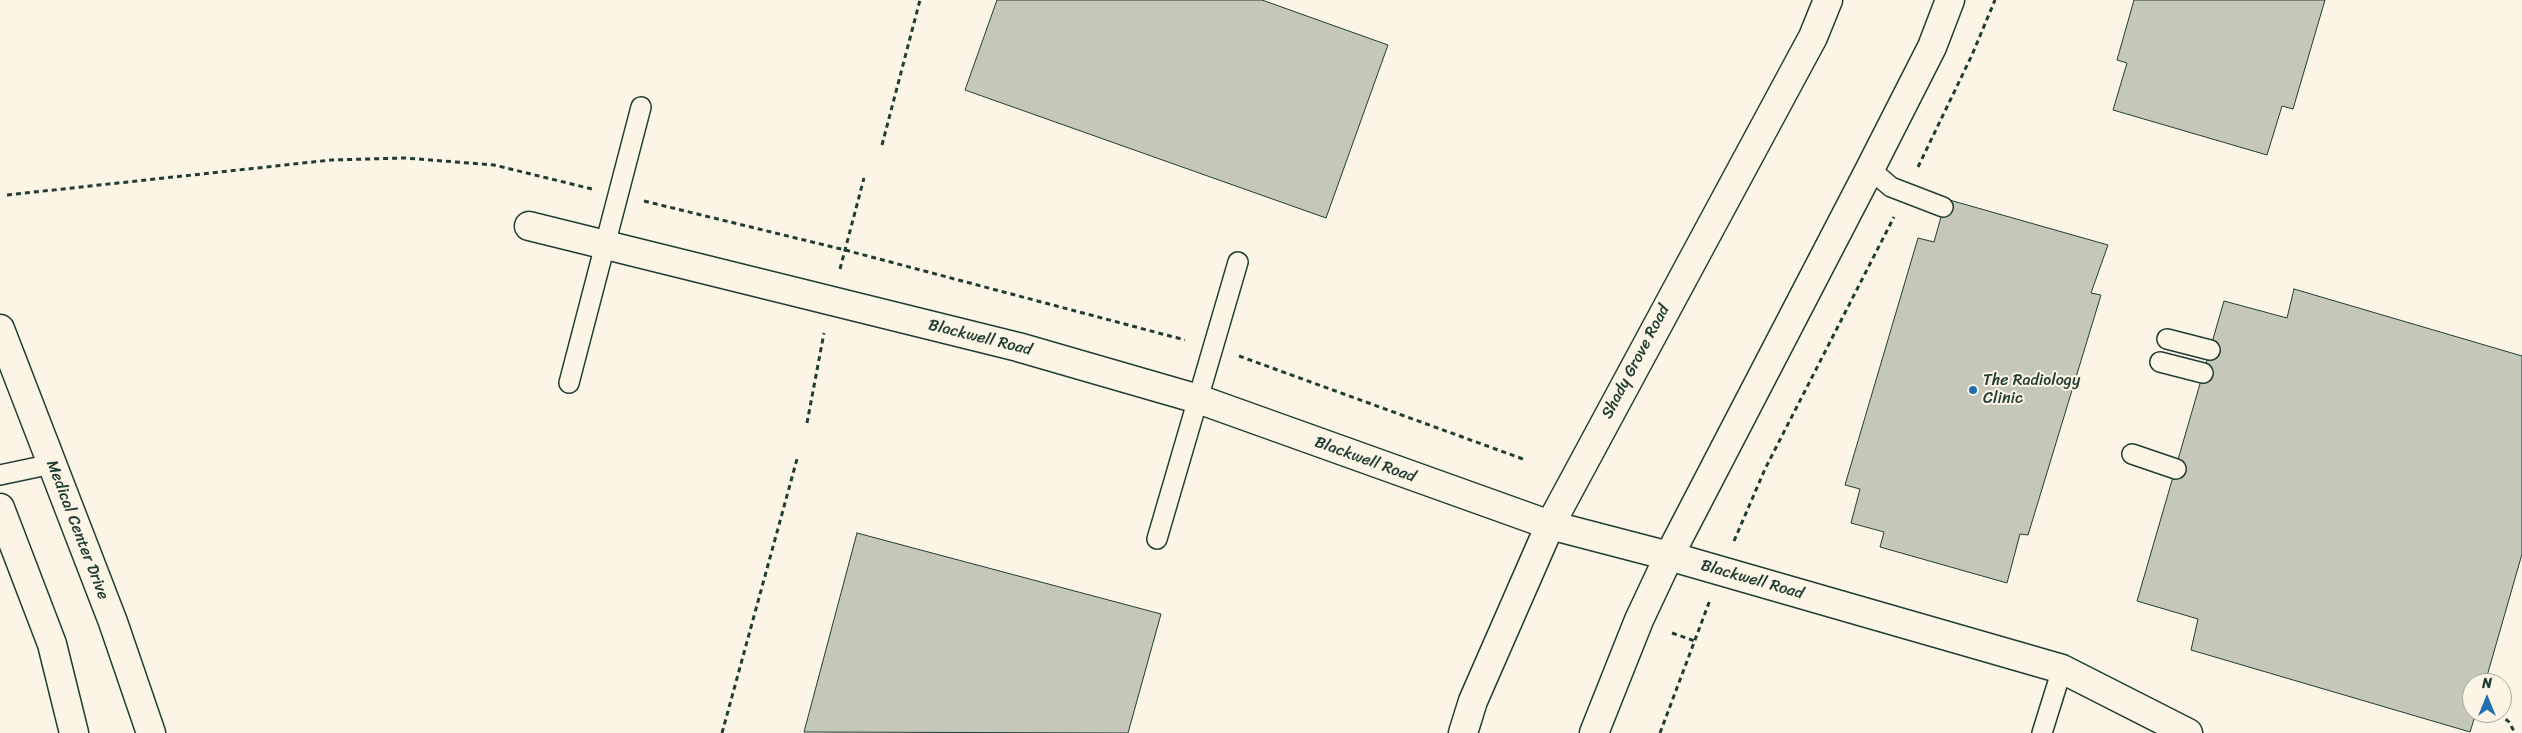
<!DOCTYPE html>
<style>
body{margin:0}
#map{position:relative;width:2522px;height:733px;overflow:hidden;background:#fcf5e5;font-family:Sriracha,sans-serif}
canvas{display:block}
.north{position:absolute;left:2462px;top:673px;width:50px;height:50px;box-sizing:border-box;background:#fcf5e5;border:1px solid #a4ab9e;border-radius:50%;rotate:0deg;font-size:14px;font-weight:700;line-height:20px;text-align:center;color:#1f3d34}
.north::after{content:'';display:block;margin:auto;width:18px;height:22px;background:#1f6fb2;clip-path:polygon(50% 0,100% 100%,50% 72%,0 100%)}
</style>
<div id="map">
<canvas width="2522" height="733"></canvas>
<div class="north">N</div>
</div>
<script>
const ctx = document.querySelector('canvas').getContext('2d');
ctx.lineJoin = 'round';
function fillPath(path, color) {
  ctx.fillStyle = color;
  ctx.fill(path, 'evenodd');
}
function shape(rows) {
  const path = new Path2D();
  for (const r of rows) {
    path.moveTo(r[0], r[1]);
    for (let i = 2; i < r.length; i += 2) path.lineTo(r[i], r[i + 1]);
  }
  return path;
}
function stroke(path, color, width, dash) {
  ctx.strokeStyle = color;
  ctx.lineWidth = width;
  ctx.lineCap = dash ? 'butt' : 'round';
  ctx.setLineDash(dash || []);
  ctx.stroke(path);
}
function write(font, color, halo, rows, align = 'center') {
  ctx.font = font + ' Sriracha,sans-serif';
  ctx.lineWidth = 4;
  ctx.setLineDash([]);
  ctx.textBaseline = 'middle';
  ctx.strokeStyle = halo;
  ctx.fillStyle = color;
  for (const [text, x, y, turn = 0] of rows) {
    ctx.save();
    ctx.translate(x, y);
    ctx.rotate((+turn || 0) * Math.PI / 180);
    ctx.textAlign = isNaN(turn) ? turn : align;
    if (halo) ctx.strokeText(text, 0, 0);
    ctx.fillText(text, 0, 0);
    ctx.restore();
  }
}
const building = shape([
 [997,0,1262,0,1388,45,1326,218,965,90,997,0],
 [2134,0,2325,0,2293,109,2282,106,2267,155,2113,110,2127,63,2117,60,2134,0],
 [1946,199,2108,245,2091,293,2101,295,2028,535,2020,534,2007,583,1880,547,1884,532,1851,523,1860,489,1845,485,1918,238,1934,242,1946,199],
 [2294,289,2522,356,2522,554,2485,683,2472,683,2472,713,2476,713,2470,732,2191,650,2198,619,2137,601,2224,301,2287,318,2294,289],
 [857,533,1161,614,1128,733,804,732,857,533]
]);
fillPath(building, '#c5c7b9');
stroke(building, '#1f3d34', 1);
const service = shape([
 [1870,169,1891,187,1943,207],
 [2167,339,2210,350],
 [2160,362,2203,373],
 [569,383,641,107],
 [2132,454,2176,469],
 [0,475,52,464],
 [1157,539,1238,262],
 [2042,733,2062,669]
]);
const minor = shape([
 [529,226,1018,347,1198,399,1550,525]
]);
const tertiary = shape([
 [0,329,113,622,151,733],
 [0,508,52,644,74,733],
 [1550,525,1669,556,2062,669,2188,733]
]);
const secondary = shape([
 [1463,733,1473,701,1550,525,1813,37,1828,0],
 [1594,733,1639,620,1669,556,1870,169,1932,47,1950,0]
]);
stroke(service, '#1f3d34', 22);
stroke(minor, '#1f3d34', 31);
stroke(tertiary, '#1f3d34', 31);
stroke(secondary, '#1f3d34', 31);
stroke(shape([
 [882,145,920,0],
 [1918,167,1972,55,1995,0],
 [7,195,331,160,405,158,494,165,592,189],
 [644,201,845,250,1185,340],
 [840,269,864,178],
 [1239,356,1523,459],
 [807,423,824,333],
 [1734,541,1765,469,1894,217],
 [1672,633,1695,641],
 [2499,713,2509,722,2515,733],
 [722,733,797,459],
 [1660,733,1710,600]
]), '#1f3d34', 3, [5, 4]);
stroke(service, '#fcf5e5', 19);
stroke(minor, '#fcf5e5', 28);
stroke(tertiary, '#fcf5e5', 28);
stroke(secondary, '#fcf5e5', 28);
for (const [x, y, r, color] of [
 [1973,390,5,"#1f6fb2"]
]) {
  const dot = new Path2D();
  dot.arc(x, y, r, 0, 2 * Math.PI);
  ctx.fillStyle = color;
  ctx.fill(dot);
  stroke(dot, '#fcf5e5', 2);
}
write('16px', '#1f3d34', '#fcf5e5', [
 ["Blackwell Road",980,338,14],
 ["Shady Grove Road",1636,362,-62],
 ["Blackwell Road",1365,460,20],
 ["Medical Center Drive",77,530,69],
 ["Blackwell Road",1752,580,16]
]);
write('16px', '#1f3d34', '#fcf5e5', [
 ["The Radiology",1983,381],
 ["Clinic",1983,399]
], 'left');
</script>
